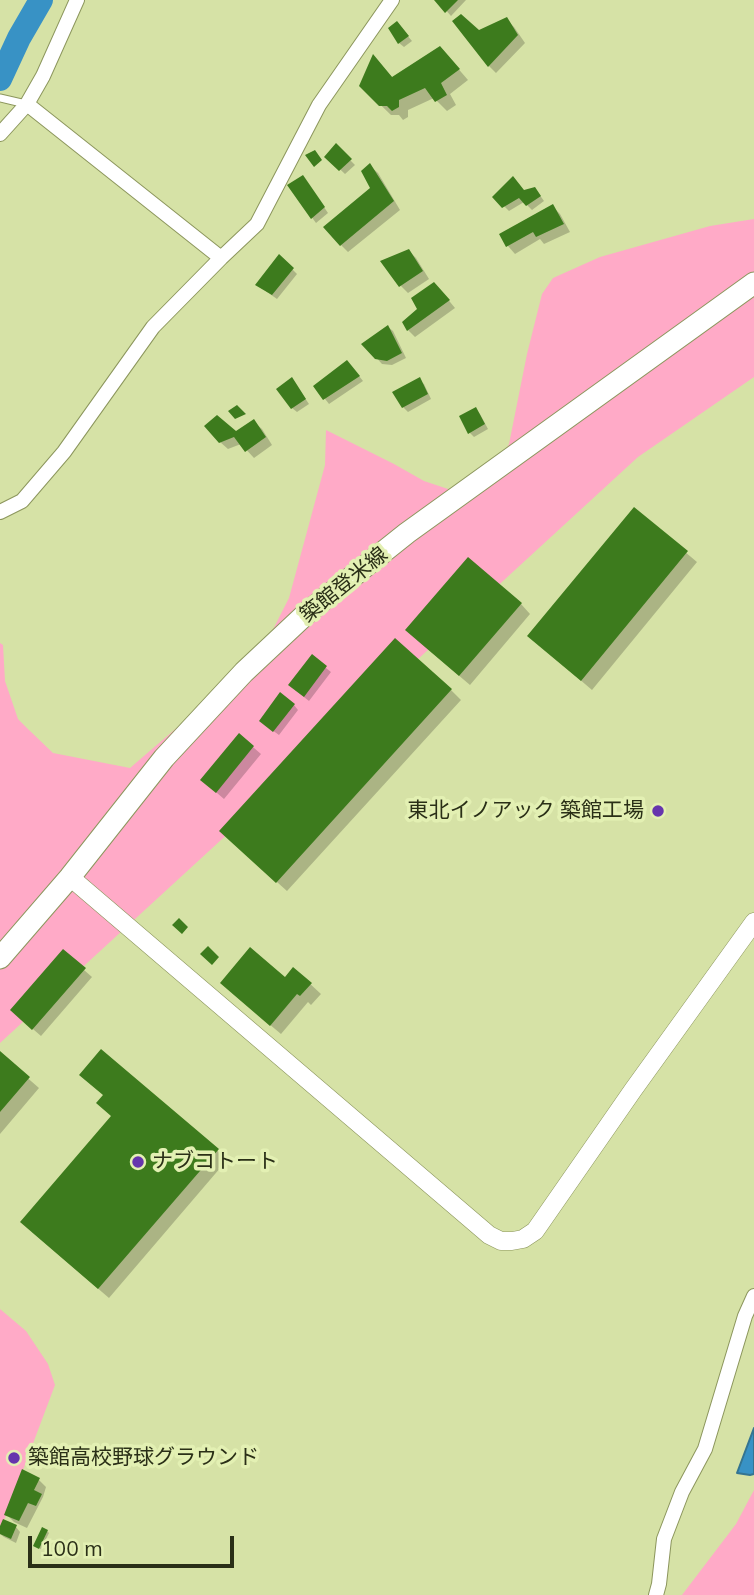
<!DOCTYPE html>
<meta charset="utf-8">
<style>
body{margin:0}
#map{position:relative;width:754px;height:1595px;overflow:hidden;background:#d6e2a6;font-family:Mulish,sans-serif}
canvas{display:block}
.scale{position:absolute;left:28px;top:1536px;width:206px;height:32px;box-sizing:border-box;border:4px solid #2a2f17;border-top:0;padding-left:9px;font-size:21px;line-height:24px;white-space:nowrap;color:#2a2f17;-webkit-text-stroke:5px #e3f0b3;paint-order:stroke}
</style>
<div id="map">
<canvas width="754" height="1595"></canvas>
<div class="scale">100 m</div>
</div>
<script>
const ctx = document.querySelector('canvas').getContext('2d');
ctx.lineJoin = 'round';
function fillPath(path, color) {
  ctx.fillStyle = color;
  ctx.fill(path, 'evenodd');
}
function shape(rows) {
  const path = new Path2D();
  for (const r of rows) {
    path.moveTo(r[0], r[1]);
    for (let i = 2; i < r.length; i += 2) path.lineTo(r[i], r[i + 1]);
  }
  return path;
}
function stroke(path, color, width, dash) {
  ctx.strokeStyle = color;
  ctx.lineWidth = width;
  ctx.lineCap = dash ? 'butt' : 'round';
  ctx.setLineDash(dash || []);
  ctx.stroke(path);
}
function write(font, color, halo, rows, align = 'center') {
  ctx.font = font + ' Mulish,"Noto Sans JP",sans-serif';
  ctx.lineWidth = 7;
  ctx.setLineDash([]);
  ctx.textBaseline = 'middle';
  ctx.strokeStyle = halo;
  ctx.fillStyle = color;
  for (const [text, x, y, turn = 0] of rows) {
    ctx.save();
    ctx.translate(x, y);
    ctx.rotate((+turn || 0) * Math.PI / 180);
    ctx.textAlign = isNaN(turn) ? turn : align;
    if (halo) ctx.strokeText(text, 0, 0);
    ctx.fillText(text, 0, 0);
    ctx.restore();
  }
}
fillPath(shape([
 [754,219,754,377,638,457,0,1043,0,643,3,645,5,681,18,719,29,730,53,753,130,768,187,719,255,665,289,598,325,465,326,430,394,464,424,481,448,489,468,490,492,474,509,444,527,354,542,294,553,278,600,257,710,226],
 [0,1309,26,1331,48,1364,55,1385,0,1531],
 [754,1490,754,1595,682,1595,736,1524]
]), '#ffaac7');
const water = shape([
 [754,1428,754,1474,750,1475,737,1473,754,1428]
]);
fillPath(water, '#3892c5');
stroke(water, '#347491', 2);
fillPath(shape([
 [437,0,466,0,451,16],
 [506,19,514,27,525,43,496,73,489,66,478,32],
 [401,28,412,41,404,47,399,43],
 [374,57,393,78,449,58,468,80,450,94,456,105,447,111,434,98,408,110,408,117,403,120,399,115,391,115,361,86],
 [336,146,355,165,345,174,327,157],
 [370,166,378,173,400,210,348,252,341,245,372,188],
 [307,182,328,213,316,223,289,186],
 [524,192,539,194,544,201,532,210,524,202,509,211,495,197],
 [552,206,560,214,570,232,544,244,540,239,515,254,508,246,501,234],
 [409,251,416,258,429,279,408,293,401,286],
 [279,256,297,274,277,299,257,285],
 [441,291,455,308,415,337,408,330],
 [388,327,393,331,406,358,392,365,382,364,364,344],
 [352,367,363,381,329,404,315,386],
 [292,379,309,404,297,412,292,408],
 [419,380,424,384,431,399,408,412,403,407],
 [476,409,480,414,488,429,474,437,470,433],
 [254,422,262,429,272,445,254,458,241,444,228,449,220,442],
 [634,509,697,562,592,690,529,636],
 [521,604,530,614,470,685,417,640],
 [312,657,331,672,309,701,295,690],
 [451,690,461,700,287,891,231,841],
 [294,705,298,710,279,735,265,725],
 [239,735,261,754,224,799,210,787],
 [294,969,321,994,311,1005,308,1002,281,1034,232,993,285,979],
 [84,970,92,977,41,1036,19,1017],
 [0,1054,39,1088,0,1134],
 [105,1096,217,1150,227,1160,109,1298,32,1232,113,1117],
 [39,1480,46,1487,43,1497,27,1528,14,1522,6,1514],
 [16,1527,20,1532,16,1543,4,1537,0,1534,0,1530],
 [47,1531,49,1533,41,1549,37,1547]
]), '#0003');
stroke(shape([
 [0,79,19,38,41,0]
]), '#3892c5', 24);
fillPath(shape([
 [434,0,458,0,445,13],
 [461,14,479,30,507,17,518,35,488,67,452,21],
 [397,21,409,36,398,44,388,28],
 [440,46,460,69,441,83,447,95,435,102,425,88,399,100,399,107,392,111,387,106,379,106,359,86,373,54,392,77],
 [336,143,352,159,339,171,324,157],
 [315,150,322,160,314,167,305,155],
 [370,163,394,201,340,246,323,227,370,188,361,171],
 [303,175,325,207,311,219,287,185],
 [513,176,524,190,535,187,541,196,526,206,519,198,502,208,492,197],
 [553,204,564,224,536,237,533,232,506,247,499,234],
 [409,249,423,271,399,287,380,261],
 [279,254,294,268,272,295,255,285],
 [434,282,450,300,407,331,402,322,417,309,411,298],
 [388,325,402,353,387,361,375,359,361,344],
 [347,360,360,376,323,400,313,386],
 [292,377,306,399,291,409,276,389],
 [420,377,428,394,402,408,392,392],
 [237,405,246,414,235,419,228,411],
 [476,407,485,424,468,434,459,416],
 [217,415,236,431,254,419,266,437,245,452,234,437,219,443,204,426],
 [634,507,688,551,581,681,527,636],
 [468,557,522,603,459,676,405,630],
 [395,638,452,689,276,883,219,831],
 [312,654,327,666,304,697,288,685],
 [280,692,295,704,273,732,259,721],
 [239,733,254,746,216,793,200,780],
 [179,918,188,927,182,934,172,925],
 [208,946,219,957,212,965,200,954],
 [250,947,285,977,293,967,312,983,300,996,297,994,270,1026,220,983],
 [63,949,86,968,32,1030,10,1010],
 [101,1049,219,1149,98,1289,20,1222,111,1116,96,1103,103,1095,79,1075],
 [0,1051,30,1077,0,1112],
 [22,1469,40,1478,34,1490,42,1494,36,1506,28,1503,19,1521,4,1515],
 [3,1519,17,1525,11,1539,0,1534,0,1526],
 [42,1527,48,1530,39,1549,33,1546]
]), '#3d7b1d');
const service = shape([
 [0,98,26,104]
]);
const minor = shape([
 [27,104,221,258],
 [0,134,27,104,43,76,77,0],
 [0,512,22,501,64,452,153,327,221,258,257,224,319,105,392,0],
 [656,1595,659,1584,664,1539,682,1492,705,1449,745,1316,754,1296]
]);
const tertiary = shape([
 [70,877,489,1235,501,1241,512,1241,523,1239,535,1231,633,1090,754,922]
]);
const primary = shape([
 [0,958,70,877,164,758,244,672,308,612,407,533,754,283]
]);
stroke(service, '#8c965d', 9);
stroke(minor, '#8c965d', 16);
stroke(tertiary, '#8c965d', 19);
stroke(primary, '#8c965d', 23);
stroke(service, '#fff', 7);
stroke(minor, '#fff', 14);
stroke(tertiary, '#fff', 18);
stroke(primary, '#fff', 21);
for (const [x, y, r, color] of [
 [658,811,7,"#6635ad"],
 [138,1162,7,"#6635ad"],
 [14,1458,7,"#6635ad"]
]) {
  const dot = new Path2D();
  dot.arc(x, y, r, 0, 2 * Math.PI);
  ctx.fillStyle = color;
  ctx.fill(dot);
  stroke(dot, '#e3f0b3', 2.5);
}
write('21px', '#2a2f17', '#e3f0b3', [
 ["築館登米線",344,585,-39]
]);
write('21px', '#2a2f17', '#e3f0b3', [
 ["東北イノアック 築館工場",644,811,"right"],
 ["ナブコトート",152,1162],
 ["築館高校野球グラウンド",28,1458]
], 'left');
</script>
